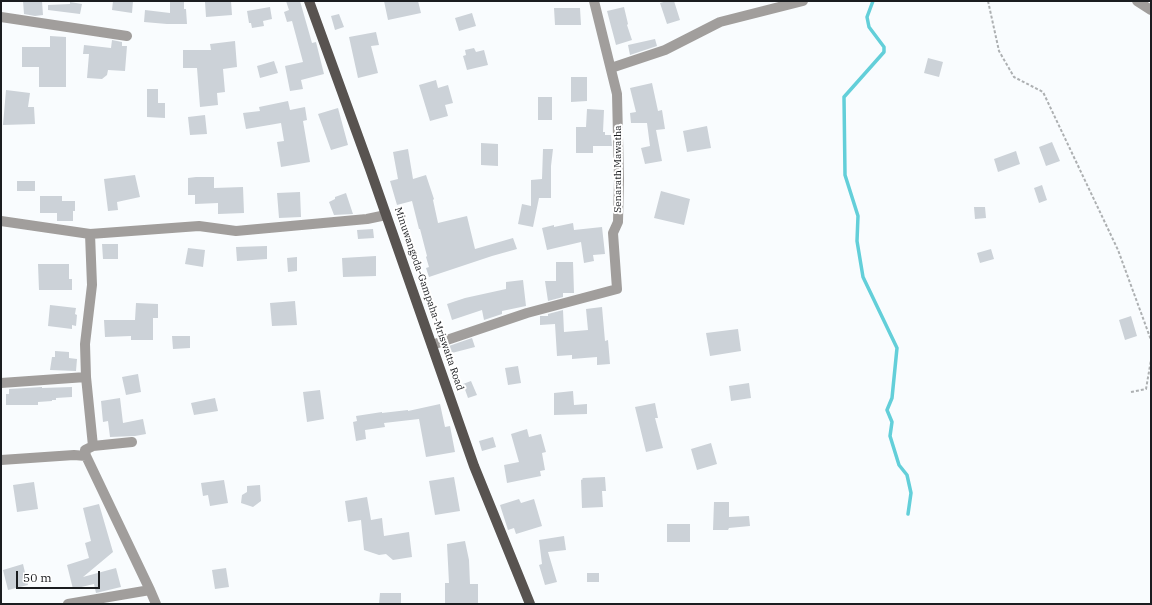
<!DOCTYPE html>
<style>
body{margin:0}
#map{position:relative;width:1152px;height:605px;overflow:hidden;background:#f9fcfe;font-family:"IBM Plex Serif",serif}
canvas{display:block}
.frame{position:absolute;inset:0;border:2px solid #1b1d20;pointer-events:none}
.scale{position:absolute;left:16px;top:571px;width:84px;height:18px;box-sizing:border-box;border:2px solid #1b1d20;border-top:0;padding-left:5px;font-size:12px;line-height:14px;white-space:nowrap;color:#1b1d20;-webkit-text-stroke:3px #fff;paint-order:stroke}
</style>
<div id="map">
<canvas width="1152" height="605"></canvas>
<div class="frame"></div>
<div class="scale">50 m</div>
</div>
<script>
const ctx = document.querySelector('canvas').getContext('2d');
ctx.lineJoin = 'round';
function shape(rows) {
  const path = new Path2D();
  for (const r of rows) {
    path.moveTo(r[0], r[1]);
    for (let i = 2; i < r.length; i += 2) path.lineTo(r[i], r[i + 1]);
  }
  return path;
}
function stroke(path, color, width, dash) {
  ctx.strokeStyle = color;
  ctx.lineWidth = width;
  ctx.lineCap = dash ? 'butt' : 'round';
  ctx.setLineDash(dash || []);
  ctx.stroke(path);
}
function fillPath(path, color) {
  ctx.fillStyle = color;
  ctx.fill(path, 'evenodd');
}
function write(font, color, halo, rows, align = 'center') {
  ctx.font = font + ' "IBM Plex Serif",serif';
  ctx.lineWidth = 4;
  ctx.setLineDash([]);
  ctx.textBaseline = 'middle';
  ctx.strokeStyle = halo;
  ctx.fillStyle = color;
  for (const [text, x, y, turn = 0] of rows) {
    ctx.save();
    ctx.translate(x, y);
    ctx.rotate((+turn || 0) * Math.PI / 180);
    ctx.textAlign = isNaN(turn) ? turn : align;
    if (halo) ctx.strokeText(text, 0, 0);
    ctx.fillText(text, 0, 0);
    ctx.restore();
  }
}
stroke(shape([
 [873,1,867,17,869,27,884,47,884,52,844,97,845,175,858,216,857,241,863,277,897,348,892,398,887,410,892,422,890,436,899,465,907,475,911,493,908,514]
]), '#63cfd9', 3.5);
fillPath(shape([
 [23,1,42,1,43,15,35,16,24,14],
 [113,1,133,1,132,13,112,10],
 [170,1,184,1,184,9,186,9,187,24,167,24,144,22,145,10,170,13],
 [212,1,231,1,232,15,206,17,205,2],
 [286,1,300,1,312,43,316,42,324,74,301,80,303,89,290,91,285,66,303,62,292,21,287,22,284,12,289,10],
 [384,1,418,1,421,13,388,20],
 [667,1,674,1,680,20,667,24,660,3],
 [70,2,82,4,80,14,48,10,48,5,70,4],
 [270,7,272,19,263,21,264,26,252,28,251,23,249,23,247,11],
 [624,7,628,24,627,25,632,40,616,45,607,11],
 [554,8,580,8,581,25,555,25],
 [472,13,476,26,459,31,455,18],
 [339,14,344,27,335,30,331,16],
 [376,32,379,45,371,46,378,73,358,78,349,37],
 [50,36,66,37,66,87,39,87,39,67,22,67,22,47,50,47],
 [655,39,657,46,630,55,628,45],
 [112,40,122,42,122,46,127,46,125,71,108,70,107,75,102,79,87,78,89,54,83,54,84,45,111,48],
 [235,41,237,67,223,69,225,92,217,93,218,105,200,107,197,68,183,68,183,50,211,50,210,44],
 [474,48,476,52,484,50,488,65,467,70,463,56,466,55,465,50],
 [928,58,943,62,939,77,924,73],
 [274,61,278,73,260,78,257,66],
 [571,77,587,77,587,101,571,102],
 [436,80,438,88,448,85,453,103,445,105,448,116,430,121,419,85],
 [652,83,658,111,662,110,665,129,656,130,662,161,645,164,641,148,650,146,647,123,631,123,630,113,636,112,630,88],
 [147,89,158,89,158,103,165,103,165,118,147,117],
 [6,90,30,93,28,107,34,107,35,124,3,125],
 [538,97,552,97,552,120,538,120],
 [288,101,290,110,305,107,307,120,303,121,310,162,281,167,277,142,284,141,281,123,246,129,243,113,260,111,259,107],
 [338,108,348,145,331,150,318,114],
 [587,109,604,110,603,132,605,132,605,135,611,135,612,146,593,146,593,153,576,153,576,127,586,127],
 [205,115,207,134,190,135,188,117],
 [707,126,711,148,687,152,683,131],
 [1052,142,1060,161,1046,166,1039,147],
 [481,143,498,144,498,166,481,165],
 [408,149,413,179,426,175,434,199,433,200,438,223,467,216,475,249,513,238,517,249,492,256,429,277,426,268,429,267,426,257,427,256,420,229,419,229,412,201,397,205,390,181,398,179,393,152],
 [543,149,553,149,551,166,551,198,539,198,533,227,518,224,522,204,531,206,531,180,542,179],
 [1016,151,1020,164,998,172,994,159],
 [135,175,140,197,117,202,118,210,108,211,104,179],
 [196,177,214,177,214,188,243,187,244,213,218,214,218,203,195,204,195,195,188,195,188,178],
 [17,181,35,181,35,191,17,191],
 [1042,185,1047,200,1039,203,1034,188],
 [661,191,690,199,684,225,654,218],
 [300,192,301,217,279,218,277,193],
 [346,193,353,214,334,215,329,202,335,199,335,197],
 [40,196,62,196,62,201,75,201,75,211,73,211,73,221,57,221,57,213,40,213],
 [974,207,985,207,986,218,975,219],
 [573,223,574,230,602,227,605,254,593,255,594,261,584,263,581,242,547,250,542,228,554,225,554,227],
 [373,229,374,238,358,239,357,230],
 [102,244,118,244,118,259,103,259],
 [267,246,267,259,237,261,236,247],
 [188,248,205,250,203,267,185,264],
 [991,249,994,259,980,263,977,253],
 [376,256,376,276,343,277,342,258],
 [297,257,297,271,288,272,287,258],
 [556,262,573,262,574,293,563,293,563,297,548,301,545,281,556,281],
 [38,264,69,264,69,279,72,279,72,290,39,290],
 [523,280,526,306,502,311,502,314,484,320,482,310,452,320,447,304,465,298,506,289,506,282],
 [295,301,297,325,272,326,270,303],
 [136,303,158,304,158,318,153,318,153,340,131,340,131,336,105,337,104,320,135,320],
 [50,305,76,308,75,314,77,315,76,326,72,325,72,329,48,326],
 [602,307,605,341,608,340,610,364,597,365,597,357,572,359,572,355,557,356,555,324,540,325,540,316,548,316,548,314,563,310,564,332,588,330,586,309],
 [1131,316,1137,336,1125,340,1119,320],
 [738,329,741,351,710,356,706,333],
 [172,336,190,336,190,348,173,349],
 [472,338,475,347,448,354,446,347],
 [55,351,69,352,69,358,77,359,76,371,50,370,52,357,55,357],
 [518,366,521,383,508,385,505,368],
 [138,374,141,392,126,395,122,377],
 [471,381,477,395,468,398,463,384],
 [749,383,751,398,731,401,729,386],
 [42,387,42,388,72,387,72,397,56,398,56,400,52,400,52,401,38,402,38,405,6,405,6,394,9,394,9,389],
 [320,390,324,419,307,422,303,392],
 [573,391,574,405,587,404,587,414,554,415,554,393],
 [120,398,123,423,143,419,146,434,135,436,110,437,108,421,103,422,101,401],
 [215,398,218,411,194,415,191,403],
 [655,403,658,418,655,418,663,448,646,452,635,407],
 [440,404,445,427,450,426,455,452,426,457,419,419,384,423,385,427,365,430,366,439,356,441,353,422,357,421,356,416,382,412,382,413,408,410,408,411],
 [527,429,529,437,541,434,546,452,542,453,545,470,540,471,541,476,507,483,504,465,519,462,511,434],
 [493,437,496,447,482,451,479,441],
 [711,443,717,464,697,470,691,449],
 [454,477,460,511,435,515,429,481],
 [605,477,606,491,602,491,603,507,582,508,581,480,583,479,582,478],
 [224,480,228,503,210,506,208,495,203,496,201,483],
 [34,482,38,509,17,512,13,485],
 [260,485,261,501,253,507,241,503,242,495,247,492,247,486],
 [367,497,371,520,382,518,384,536,409,532,412,557,393,560,386,554,379,555,364,550,361,520,348,522,345,501],
 [519,499,521,503,534,499,542,526,516,534,514,528,508,530,500,505],
 [714,502,729,502,729,517,749,516,750,526,729,528,728,530,713,530],
 [99,504,113,552,83,577,116,568,121,587,96,593,94,584,73,589,67,565,89,558,85,543,91,541,83,508],
 [667,524,690,524,690,542,667,542],
 [564,536,566,550,548,552,557,582,545,585,539,565,542,564,539,540],
 [465,541,469,560,470,584,478,584,478,604,445,604,445,583,449,583,447,544],
 [23,564,28,585,8,590,3,570],
 [226,568,229,587,215,589,212,570],
 [587,573,599,573,599,582,587,582],
 [380,593,401,593,401,604,379,604]
]), '#ccd2d8');
stroke(shape([
 [988,1,999,51,1014,77,1043,92,1118,250,1151,340],
 [1131,392,1146,389,1151,360]
]), '#adb0b2', 2, [3, 2]);
stroke(shape([
 [1137,1,1151,10],
 [1,17,127,36],
 [611,68,665,50,720,22,803,1],
 [1,221,90,234,199,226,236,231,367,219,386,215],
 [90,234,92,285,85,344,86,377,93,446],
 [432,345,527,313,617,289,613,233,618,222,619,179,617,94,594,1],
 [1,383,86,377],
 [132,442,93,446,85,450,86,456,150,590,156,604],
 [1,460,74,455,86,456],
 [68,604,150,590]
]), '#a19e9c', 10);
stroke(shape([
 [309,1,370,169,474,466,530,604]
]), '#585350', 10);
write('10px', '#1b1d20', '#fff', [
 ["Senarath Mawatha",618,169,-90],
 ["Minuwangoda-Gampaha-Mriswatta Road",429,299,71]
]);
</script>
